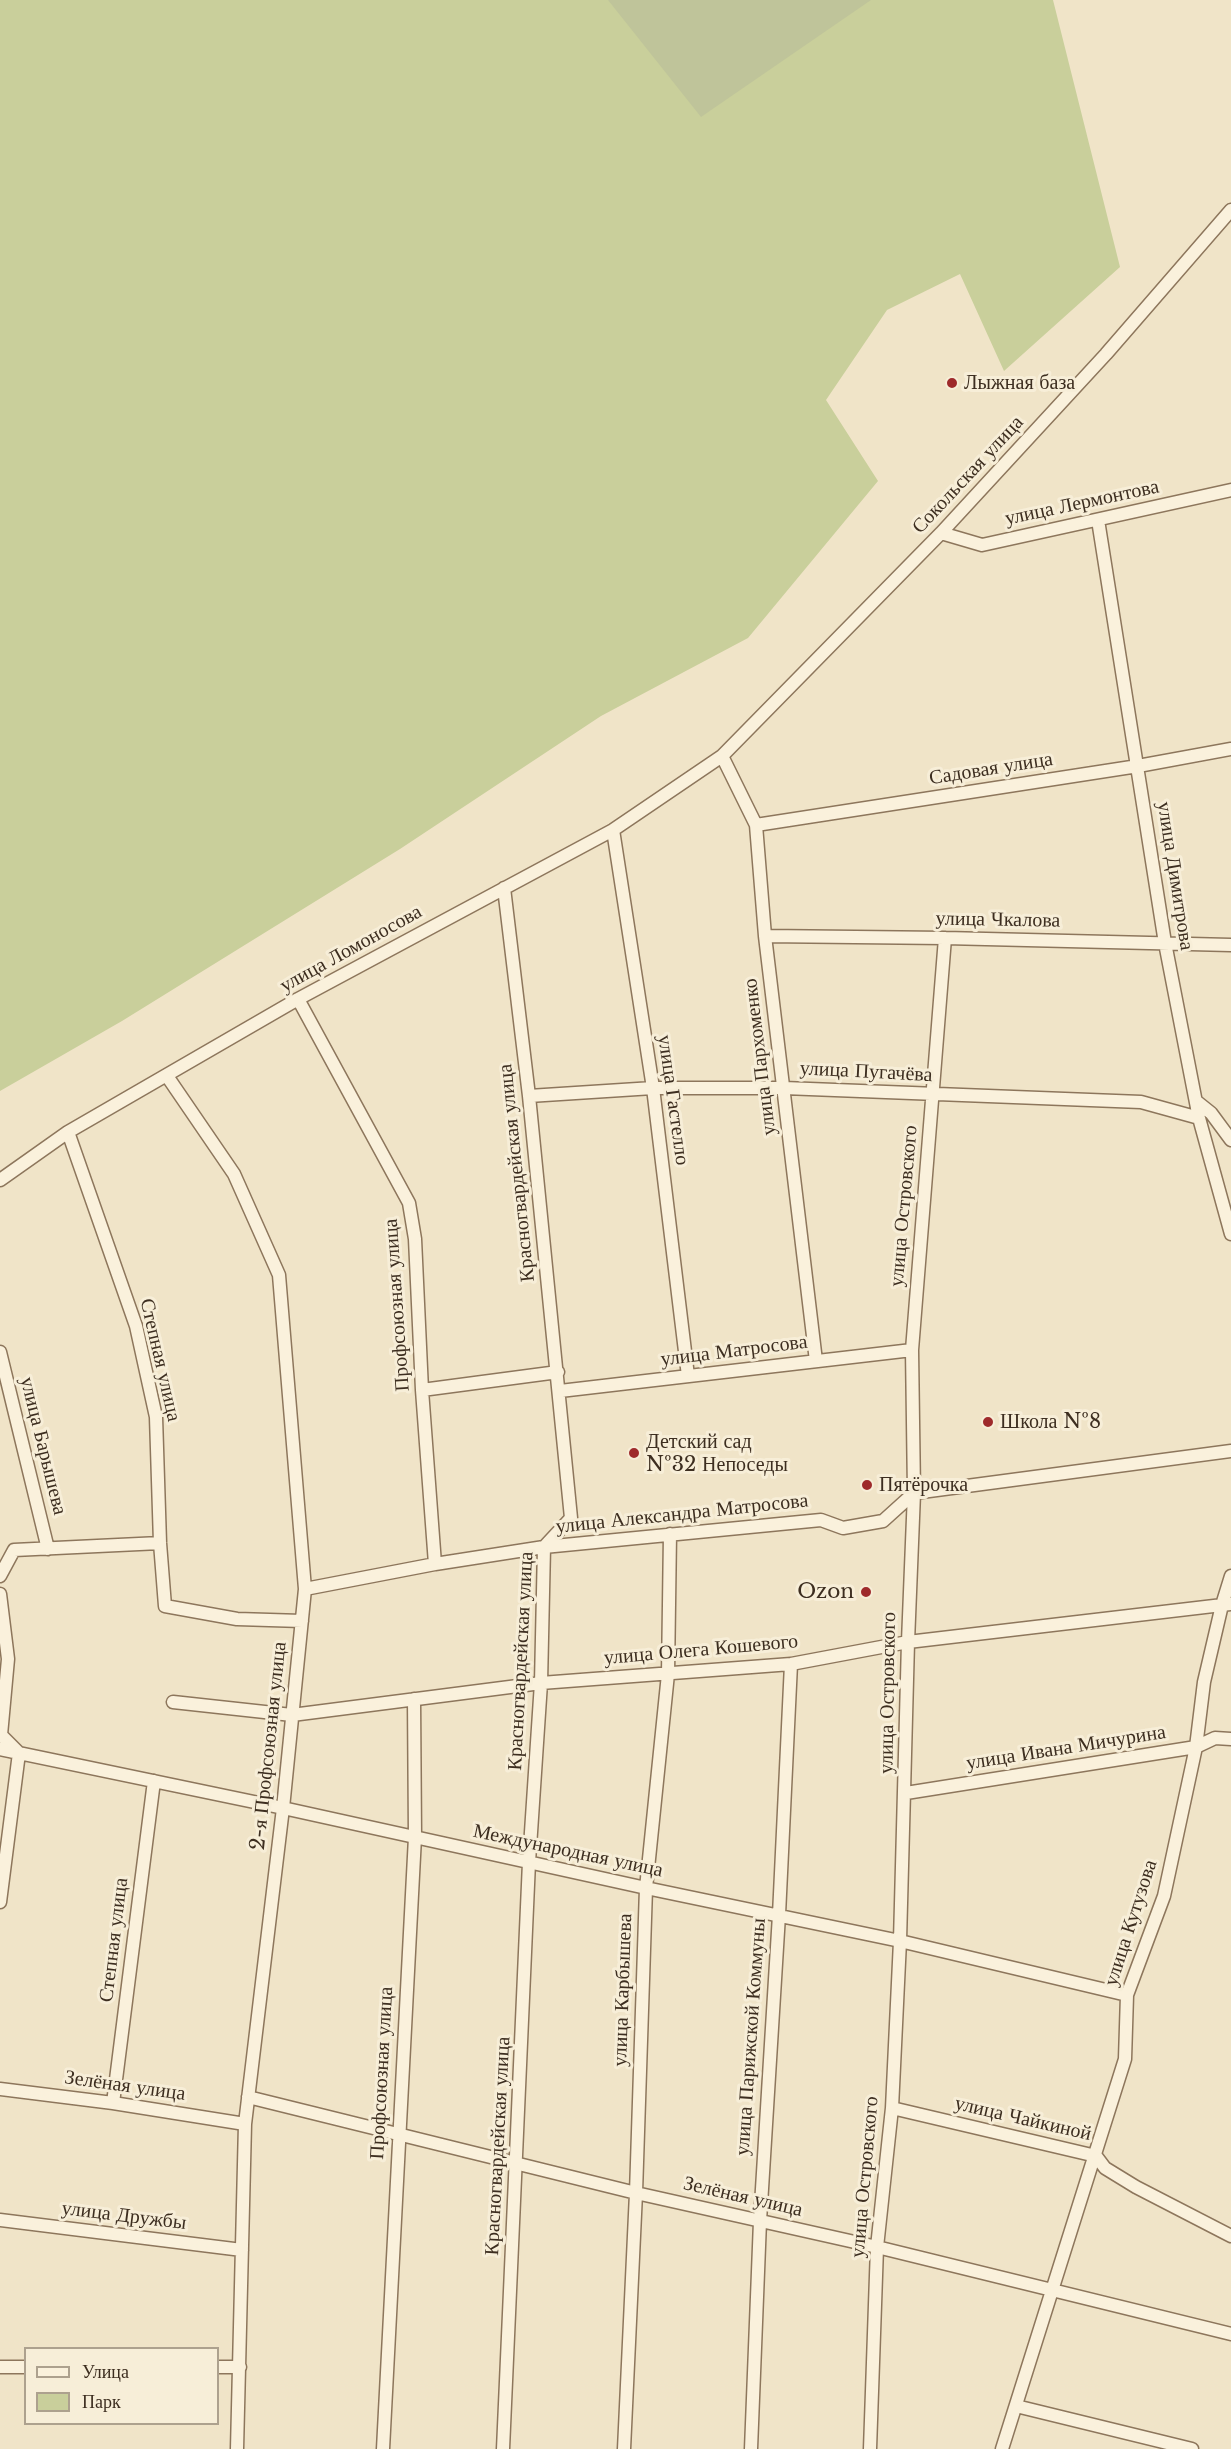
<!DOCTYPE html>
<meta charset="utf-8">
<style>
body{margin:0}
#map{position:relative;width:1231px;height:2449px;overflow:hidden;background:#f0e4c8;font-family:"Libre Baskerville",serif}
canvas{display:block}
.legend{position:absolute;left:24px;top:2347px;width:195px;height:78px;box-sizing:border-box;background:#f7eed8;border:2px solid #ada18e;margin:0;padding:8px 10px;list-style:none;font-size:18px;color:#3d2e20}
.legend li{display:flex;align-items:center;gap:12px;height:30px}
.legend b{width:30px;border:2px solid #ada18e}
</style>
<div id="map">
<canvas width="1231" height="2449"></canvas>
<ul class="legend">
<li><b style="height:8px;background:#faf1dc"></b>Улица</li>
<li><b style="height:16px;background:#c9cf9b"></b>Парк</li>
</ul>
</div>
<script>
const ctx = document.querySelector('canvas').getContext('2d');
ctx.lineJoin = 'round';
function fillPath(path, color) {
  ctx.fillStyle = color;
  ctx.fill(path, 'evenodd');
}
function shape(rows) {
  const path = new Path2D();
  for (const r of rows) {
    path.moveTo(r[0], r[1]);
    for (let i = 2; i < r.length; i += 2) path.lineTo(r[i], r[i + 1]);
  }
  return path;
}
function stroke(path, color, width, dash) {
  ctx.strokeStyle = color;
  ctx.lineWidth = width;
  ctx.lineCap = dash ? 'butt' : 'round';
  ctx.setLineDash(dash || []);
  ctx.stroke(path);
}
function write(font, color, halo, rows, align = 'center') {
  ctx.font = font + ' "Libre Baskerville",serif';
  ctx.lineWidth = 6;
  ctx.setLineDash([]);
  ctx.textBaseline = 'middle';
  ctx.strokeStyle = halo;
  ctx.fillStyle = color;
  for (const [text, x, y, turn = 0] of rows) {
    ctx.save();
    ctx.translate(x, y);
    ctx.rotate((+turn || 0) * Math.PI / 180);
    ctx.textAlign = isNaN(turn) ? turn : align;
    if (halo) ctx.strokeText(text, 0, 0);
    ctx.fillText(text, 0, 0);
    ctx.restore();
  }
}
fillPath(shape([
 [0,0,1053,0,1120,267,1004,371,960,274,887,310,826,400,878,481,748,638,601,716,400,849,122,1021,0,1091]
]), '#c9cf9b');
fillPath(shape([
 [608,0,871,0,701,117]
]), '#bfc49a');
const minor = shape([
 [1098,520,1165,943,1199,1118,1231,1234],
 [941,533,982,545,1231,490],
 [722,756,756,825,765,936,816,1361],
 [756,825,1138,766,1231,749],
 [613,830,653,1088,688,1376],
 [765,936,945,938,1231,945],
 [298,999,409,1203,415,1239,422,1390,435,1564],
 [167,1076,234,1174,279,1275,305,1589,283,1808,245,2124,237,2449],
 [529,1096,653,1088,784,1088,1141,1102,1199,1118],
 [1196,1101,1211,1113,1231,1140],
 [68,1132,136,1326,156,1417,160,1543,165,1606,237,1619,302,1621],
 [0,1180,68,1132,298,999,613,830,722,756,941,533,1106,354,1231,210],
 [0,1352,48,1549],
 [422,1390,558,1372],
 [560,1391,912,1350],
 [0,1576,14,1550,160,1543],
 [305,1589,435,1564,544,1547,821,1520,843,1528,883,1521,914,1493,1231,1451],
 [0,1594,8,1659,1,1735,19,1753,0,1902],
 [173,1702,292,1715,541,1683,791,1664,908,1642,1231,1604],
 [0,1749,283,1808,646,1888,900,1941,1127,1995],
 [906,1793,1196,1747,1215,1738,1231,1739],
 [0,2089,113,2103,245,2124],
 [248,2097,636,2193,877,2247,1231,2334],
 [113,2103,154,1781],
 [892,2108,1096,2156,1105,2168,1136,2187,1231,2236],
 [0,2220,242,2250],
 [0,2367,26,2367],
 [218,2367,240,2367],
 [1016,2406,1192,2449],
 [383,2449,415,1837,414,1699],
 [503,2449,529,1862,541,1683,544,1547,571,1518,529,1096,504,888],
 [624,2449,636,2193,646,1888,668,1674,670,1534],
 [751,2449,760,2221,779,1915,791,1664],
 [870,2449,877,2247,892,2108,900,1941,908,1642,914,1493,912,1350,945,938],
 [1002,2449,1125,2059,1127,1995,1164,1896,1196,1747,1204,1682,1222,1605,1231,1576]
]);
stroke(minor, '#8d765c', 15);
stroke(minor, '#faf1dc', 12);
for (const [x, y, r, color] of [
 [952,383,6,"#9e2a2b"],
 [988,1422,6,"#9e2a2b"],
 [634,1453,6,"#9e2a2b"],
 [867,1485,6,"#9e2a2b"],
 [866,1592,6,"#9e2a2b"]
]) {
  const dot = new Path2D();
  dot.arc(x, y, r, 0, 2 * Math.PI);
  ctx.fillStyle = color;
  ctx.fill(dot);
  stroke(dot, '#f7eed8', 2);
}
write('20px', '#3d2e20', '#f7eed8', [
 ["Лыжная база",964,383],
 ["Школа №8",1000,1422],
 ["Детский сад",646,1442],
 ["№32 Непоседы",646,1465],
 ["Пятёрочка",879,1485],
 ["Ozon",854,1592,"right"]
], 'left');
write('20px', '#3d2e20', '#f7eed8', [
 ["Сокольская улица",968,475,-47],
 ["улица Лермонтова",1082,503,-12],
 ["Садовая улица",991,769,-9],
 ["улица Димитрова",1175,876,81],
 ["улица Чкалова",998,920,1],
 ["улица Ломоносова",351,949,-29],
 ["улица Пархоменко",760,1057,-97],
 ["улица Пугачёва",866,1072,3],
 ["улица Гастелло",673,1100,82],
 ["Красногвардейская улица",517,1173,-96],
 ["улица Островского",904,1206,-85],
 ["Профсоюзная улица",397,1305,-94],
 ["улица Матросова",734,1351,-7],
 ["Степная улица",160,1360,77],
 ["улица Барышева",43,1446,76],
 ["улица Александра Матросова",682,1514,-6],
 ["улица Олега Кошевого",701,1650,-5],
 ["Красногвардейская улица",521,1661,-87],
 ["улица Островского",888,1693,-89],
 ["2-я Профсоюзная улица",269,1746,-84],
 ["улица Ивана Мичурина",1066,1748,-9],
 ["Международная улица",568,1851,12],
 ["улица Кутузова",1131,1923,-72],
 ["Степная улица",114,1940,-83],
 ["улица Карбышева",623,1990,-88],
 ["улица Парижской Коммуны",751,2037,-86],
 ["Профсоюзная улица",382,2073,-87],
 ["Зелёная улица",125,2086,8],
 ["улица Чайкиной",1023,2119,13],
 ["Красногвардейская улица",498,2146,-87],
 ["улица Островского",865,2177,-85],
 ["Зелёная улица",743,2197,13],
 ["улица Дружбы",124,2216,7]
]);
</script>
